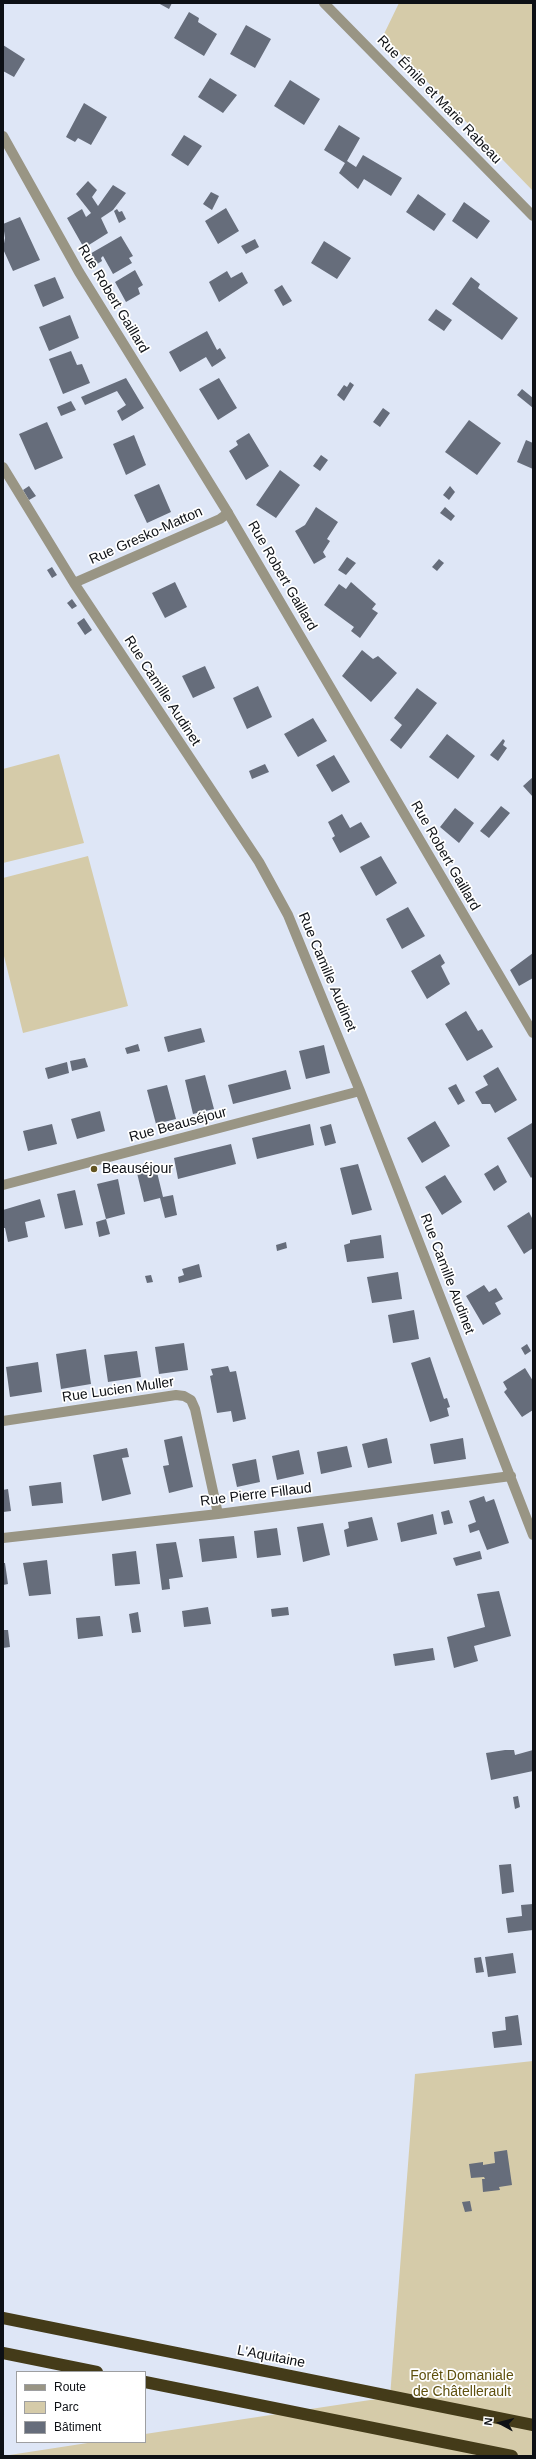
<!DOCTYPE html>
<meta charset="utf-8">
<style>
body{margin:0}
#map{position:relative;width:536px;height:2459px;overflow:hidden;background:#dee6f6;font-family:Arial,sans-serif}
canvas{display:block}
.frame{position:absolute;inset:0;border:4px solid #0d1015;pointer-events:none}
.legend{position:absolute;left:16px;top:2371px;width:130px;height:72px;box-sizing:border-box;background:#fff;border:1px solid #9e9fa1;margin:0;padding:5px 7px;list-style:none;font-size:12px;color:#0d1015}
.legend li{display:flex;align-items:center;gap:8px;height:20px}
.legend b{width:20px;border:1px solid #9e9fa1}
.north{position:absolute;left:480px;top:2403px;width:40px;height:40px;-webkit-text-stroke:3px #fff;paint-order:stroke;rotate:277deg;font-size:11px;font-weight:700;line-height:16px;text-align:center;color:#0d1015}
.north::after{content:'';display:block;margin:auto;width:14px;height:18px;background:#0d1015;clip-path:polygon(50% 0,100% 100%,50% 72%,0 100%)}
</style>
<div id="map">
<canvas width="536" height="2459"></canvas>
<div class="frame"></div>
<ul class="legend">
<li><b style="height:5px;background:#999584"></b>Route</li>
<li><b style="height:11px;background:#d5cba9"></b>Parc</li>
<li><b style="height:11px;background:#666d7b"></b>Bâtiment</li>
</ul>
<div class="north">N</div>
</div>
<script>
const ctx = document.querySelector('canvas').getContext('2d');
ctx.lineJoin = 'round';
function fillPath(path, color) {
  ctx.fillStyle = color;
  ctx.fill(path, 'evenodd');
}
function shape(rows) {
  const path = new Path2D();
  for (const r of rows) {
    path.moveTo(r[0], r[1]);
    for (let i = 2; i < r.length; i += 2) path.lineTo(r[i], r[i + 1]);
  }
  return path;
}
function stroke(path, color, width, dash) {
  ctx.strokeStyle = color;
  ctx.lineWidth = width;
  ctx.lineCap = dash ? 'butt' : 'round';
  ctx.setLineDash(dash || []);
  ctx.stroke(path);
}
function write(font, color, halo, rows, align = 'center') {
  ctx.font = font + ' Arial,sans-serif';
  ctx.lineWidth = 3.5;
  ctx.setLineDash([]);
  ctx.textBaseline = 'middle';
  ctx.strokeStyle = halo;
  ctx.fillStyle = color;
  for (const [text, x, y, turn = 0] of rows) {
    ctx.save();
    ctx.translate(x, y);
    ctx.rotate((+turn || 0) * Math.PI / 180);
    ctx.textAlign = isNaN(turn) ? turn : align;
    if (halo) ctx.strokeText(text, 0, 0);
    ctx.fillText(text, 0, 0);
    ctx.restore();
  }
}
fillPath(shape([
 [399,3,533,3,533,191,383,36],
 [59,754,84,843,3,863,3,769],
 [88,856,128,1006,23,1033,3,952,3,878],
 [533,2061,533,2456,3,2456,94,2442,145,2442,145,2434,390,2397,415,2074]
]), '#d5cba9');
fillPath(shape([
 [158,3,172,3,169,9],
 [189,12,199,18,198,22,217,34,204,56,174,38],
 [246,25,271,39,255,68,230,54],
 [3,45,25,59,14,77,3,71],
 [210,78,237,95,223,113,198,97],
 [290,80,320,99,304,125,274,106],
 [84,103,107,117,91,145,78,138,75,142,66,137],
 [339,125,360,138,347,161,356,167,363,155,402,178,391,196,364,179,358,189,339,173,345,163,324,150],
 [184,135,202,146,188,166,171,155],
 [88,181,97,190,92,197,98,206,113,185,126,193,113,210,101,218,108,233,84,248,67,218,82,209,86,217,91,213,76,194],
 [211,192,219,196,212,210,203,204],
 [418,194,446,214,434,231,406,212],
 [464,202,490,221,477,239,452,221],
 [226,208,239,231,218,244,205,221],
 [117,209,119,212,122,211,126,219,119,223,114,211],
 [20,217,40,260,13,271,3,249,5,238,3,224],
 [121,236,133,256,129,258,132,263,113,274,103,256,101,258,102,261,94,266,88,255],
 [255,239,259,247,246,254,241,246],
 [324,241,351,258,337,279,311,263],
 [135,270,143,285,138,288,140,294,126,302,115,282],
 [227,271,231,278,242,272,248,283,219,302,209,282],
 [55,277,64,298,43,307,34,285],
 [471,277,480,284,478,288,518,318,502,340,452,304],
 [282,285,292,301,283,306,274,290],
 [436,309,452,320,444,331,428,320],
 [70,315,79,338,49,351,39,327],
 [207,331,217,350,220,348,226,358,212,367,206,357,180,372,169,352],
 [71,351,77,365,82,364,90,383,63,394,49,359],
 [126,378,144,408,122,421,117,411,126,405,117,391,85,405,81,397],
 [219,378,237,408,218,420,199,389],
 [350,382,354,385,344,401,337,395,344,385,347,387],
 [522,389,533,398,533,408,517,395],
 [71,401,76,410,61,416,57,407],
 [383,408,390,413,380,427,373,422],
 [469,420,501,443,477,475,445,452],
 [47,422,63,458,35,470,19,434],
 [249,433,269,466,246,480,229,451,238,445,236,441],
 [134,435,146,465,126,475,113,444],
 [526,440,533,443,533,469,517,462],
 [321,455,328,460,320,471,313,466],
 [280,470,300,485,276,518,256,505],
 [159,484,171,512,147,523,134,495],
 [29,486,36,496,29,500,23,490],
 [450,486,455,492,449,500,443,495],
 [316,507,338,522,327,539,330,541,323,552,326,557,314,564,295,531,305,525],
 [445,507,455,516,451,521,440,513],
 [347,557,356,563,346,575,338,570],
 [439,559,444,563,437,571,432,567],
 [52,567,57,575,52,578,47,570],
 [175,582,187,607,165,618,152,593],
 [351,582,376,604,372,609,378,613,360,638,351,631,354,627,324,605,339,584,346,589],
 [72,599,77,606,72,609,67,603],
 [84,618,92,630,85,635,77,623],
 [362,650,373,659,378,656,397,673,371,702,342,676],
 [205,666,215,688,193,698,182,676],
 [258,686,272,717,247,729,233,698],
 [417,688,437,703,401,749,390,740,402,725,394,718],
 [313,718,327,741,298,757,284,734],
 [447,734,475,756,458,779,429,757],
 [503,739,505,741,503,745,507,748,498,761,490,755],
 [334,755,350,782,332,792,316,765],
 [265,764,269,772,252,779,249,771],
 [533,777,533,797,523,786],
 [501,806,510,813,489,838,480,831],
 [455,808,474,823,459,843,440,827],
 [342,814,350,828,361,822,370,837,340,853,332,838,335,836,328,822],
 [381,856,397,883,376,896,360,867],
 [408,907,425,936,402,949,386,919],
 [533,953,533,978,519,986,510,970],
 [440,954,445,963,441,966,450,984,427,999,411,971],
 [466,1011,478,1031,482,1029,493,1047,467,1061,445,1024],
 [201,1028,205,1042,168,1052,164,1037],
 [138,1044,140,1051,127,1054,125,1048],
 [324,1045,330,1073,306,1079,299,1051],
 [85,1058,88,1067,72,1071,70,1061],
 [67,1062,69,1073,48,1079,45,1068],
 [498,1067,517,1100,495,1113,490,1104,482,1104,475,1092,488,1085,483,1076],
 [286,1070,291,1089,233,1104,228,1085],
 [205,1075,214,1109,193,1114,185,1080],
 [456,1084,465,1101,458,1105,448,1088],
 [167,1085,176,1119,156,1124,147,1090],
 [100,1111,105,1131,77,1139,71,1119],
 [435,1121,450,1146,422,1163,407,1138],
 [532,1123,533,1176,531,1178,507,1138],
 [52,1124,57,1144,28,1151,23,1131],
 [310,1124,314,1145,257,1159,252,1138],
 [331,1124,336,1143,325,1146,320,1127],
 [231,1144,236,1164,178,1179,174,1158],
 [358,1164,372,1210,352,1215,340,1168],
 [498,1165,507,1182,494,1191,484,1174],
 [156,1168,163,1197,173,1195,177,1215,165,1218,160,1198,144,1202,137,1173],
 [445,1175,462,1202,442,1215,425,1187],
 [118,1179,125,1214,106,1219,97,1184],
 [75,1190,83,1225,65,1229,57,1194],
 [40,1199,45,1217,25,1222,28,1237,8,1242,5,1228,3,1228,3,1210],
 [529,1212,533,1220,533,1248,524,1254,507,1226],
 [106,1219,110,1234,99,1237,96,1222],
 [381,1235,384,1258,347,1262,344,1245,350,1243,350,1240],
 [286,1242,287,1248,277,1251,276,1245],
 [199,1264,202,1277,179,1283,178,1277,184,1275,182,1269],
 [398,1272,402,1299,372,1303,367,1277],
 [151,1275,153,1282,147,1283,145,1276],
 [484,1285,489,1292,496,1288,503,1299,495,1303,501,1314,483,1325,466,1296],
 [414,1310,419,1339,393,1343,388,1315],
 [184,1343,188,1370,159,1374,155,1347],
 [527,1344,531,1351,525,1355,521,1348],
 [86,1349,91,1384,61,1389,56,1354],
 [137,1351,141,1377,108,1382,104,1355],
 [430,1357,444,1399,447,1398,450,1407,447,1408,449,1416,430,1422,411,1363],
 [38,1362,42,1392,10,1397,6,1367],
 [228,1366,230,1372,236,1371,246,1419,233,1422,231,1411,217,1413,210,1376,213,1375,211,1369],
 [525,1368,533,1381,533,1410,522,1417,504,1392,507,1389,503,1382],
 [182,1436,193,1487,169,1493,163,1466,169,1465,164,1440],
 [387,1438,392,1463,368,1468,362,1444],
 [463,1438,466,1459,434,1464,430,1444],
 [347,1446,352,1467,321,1474,317,1452],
 [127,1448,129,1457,122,1458,131,1494,102,1501,93,1455],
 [299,1450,304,1474,277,1480,272,1456],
 [256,1459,260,1482,237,1487,232,1464],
 [61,1482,63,1503,32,1506,29,1486],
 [8,1489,11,1511,3,1512,3,1490],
 [484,1496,486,1502,494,1499,509,1543,487,1550,479,1530,470,1533,468,1525,476,1522,469,1501],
 [449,1510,453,1523,444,1525,441,1512],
 [433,1514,437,1534,401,1542,397,1523],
 [372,1517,378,1540,347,1547,344,1530,349,1528,348,1522],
 [323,1523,330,1555,303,1562,297,1527],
 [277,1528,281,1555,257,1558,254,1531],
 [234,1536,237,1558,202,1562,199,1539],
 [176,1542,183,1577,169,1579,170,1589,162,1590,156,1544],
 [136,1551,140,1584,115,1586,112,1554],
 [480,1551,482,1559,456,1566,453,1558],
 [47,1560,51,1594,29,1596,23,1563],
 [3,1563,5,1563,8,1584,3,1585],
 [499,1591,511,1636,474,1646,478,1661,454,1668,447,1637,485,1627,477,1594],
 [208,1607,211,1624,184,1627,182,1611],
 [288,1607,289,1615,272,1617,271,1609],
 [138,1612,141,1632,132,1633,129,1614],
 [100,1616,103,1636,78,1639,76,1618],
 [3,1630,8,1630,10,1647,3,1648],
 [433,1648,435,1660,395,1666,393,1654],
 [505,1750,514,1750,515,1755,533,1750,533,1771,491,1780,486,1753],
 [518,1796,520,1807,515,1809,513,1797],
 [511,1864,514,1892,502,1894,499,1865],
 [533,1904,533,1930,508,1933,506,1918,522,1916,521,1905],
 [513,1953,516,1973,488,1977,485,1957],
 [481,1957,484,1972,476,1973,474,1958],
 [518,2015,522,2045,494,2048,492,2032,506,2030,505,2017],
 [507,2150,512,2185,499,2187,500,2190,483,2192,482,2179,485,2179,484,2177,471,2178,469,2164,483,2162,483,2165,495,2163,494,2152],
 [470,2201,472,2211,465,2212,462,2202]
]), '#666d7b');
stroke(shape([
 [324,3,533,216],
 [3,467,74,583,259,862,288,915,360,1091,533,1535],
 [74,583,220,519,228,513],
 [3,1185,360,1091],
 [3,1421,176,1395,184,1396,191,1400,195,1409,218,1514],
 [3,1538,218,1514,511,1476]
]), '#999584', 10);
stroke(shape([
 [3,136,79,272,228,513,533,1033]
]), '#999584', 10);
stroke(shape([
 [3,2318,533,2425],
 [3,2353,97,2372],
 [145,2382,512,2456]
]), '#443b19', 12);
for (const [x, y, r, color] of [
 [94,1169,4,"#635522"]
]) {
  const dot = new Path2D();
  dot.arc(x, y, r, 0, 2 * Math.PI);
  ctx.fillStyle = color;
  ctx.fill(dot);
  stroke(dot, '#fff', 1.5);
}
write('14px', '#0d1015', '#fff', [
 ["Rue Émile et Marie Rabeau",439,100,46],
 ["Rue Robert Gaillard",113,299,59],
 ["Rue Gresko-Matton",146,536,-24],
 ["Rue Robert Gaillard",282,576,60],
 ["Rue Camille Audinet",162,691,57],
 ["Rue Robert Gaillard",445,856,60],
 ["Rue Camille Audinet",327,972,67],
 ["Rue Beauséjour",178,1125,-15],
 ["Rue Camille Audinet",447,1274,69],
 ["Rue Lucien Muller",118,1390,-8],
 ["Rue Pierre Fillaud",256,1495,-7],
 ["L'Aquitaine",271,2357,11]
]);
write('14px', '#0d1015', '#fff', [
 ["Beauséjour",102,1169]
], 'left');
write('14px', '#5f500e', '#fff', [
 ["Forêt Domaniale",462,2376],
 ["de Châtellerault",462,2392]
]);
</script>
